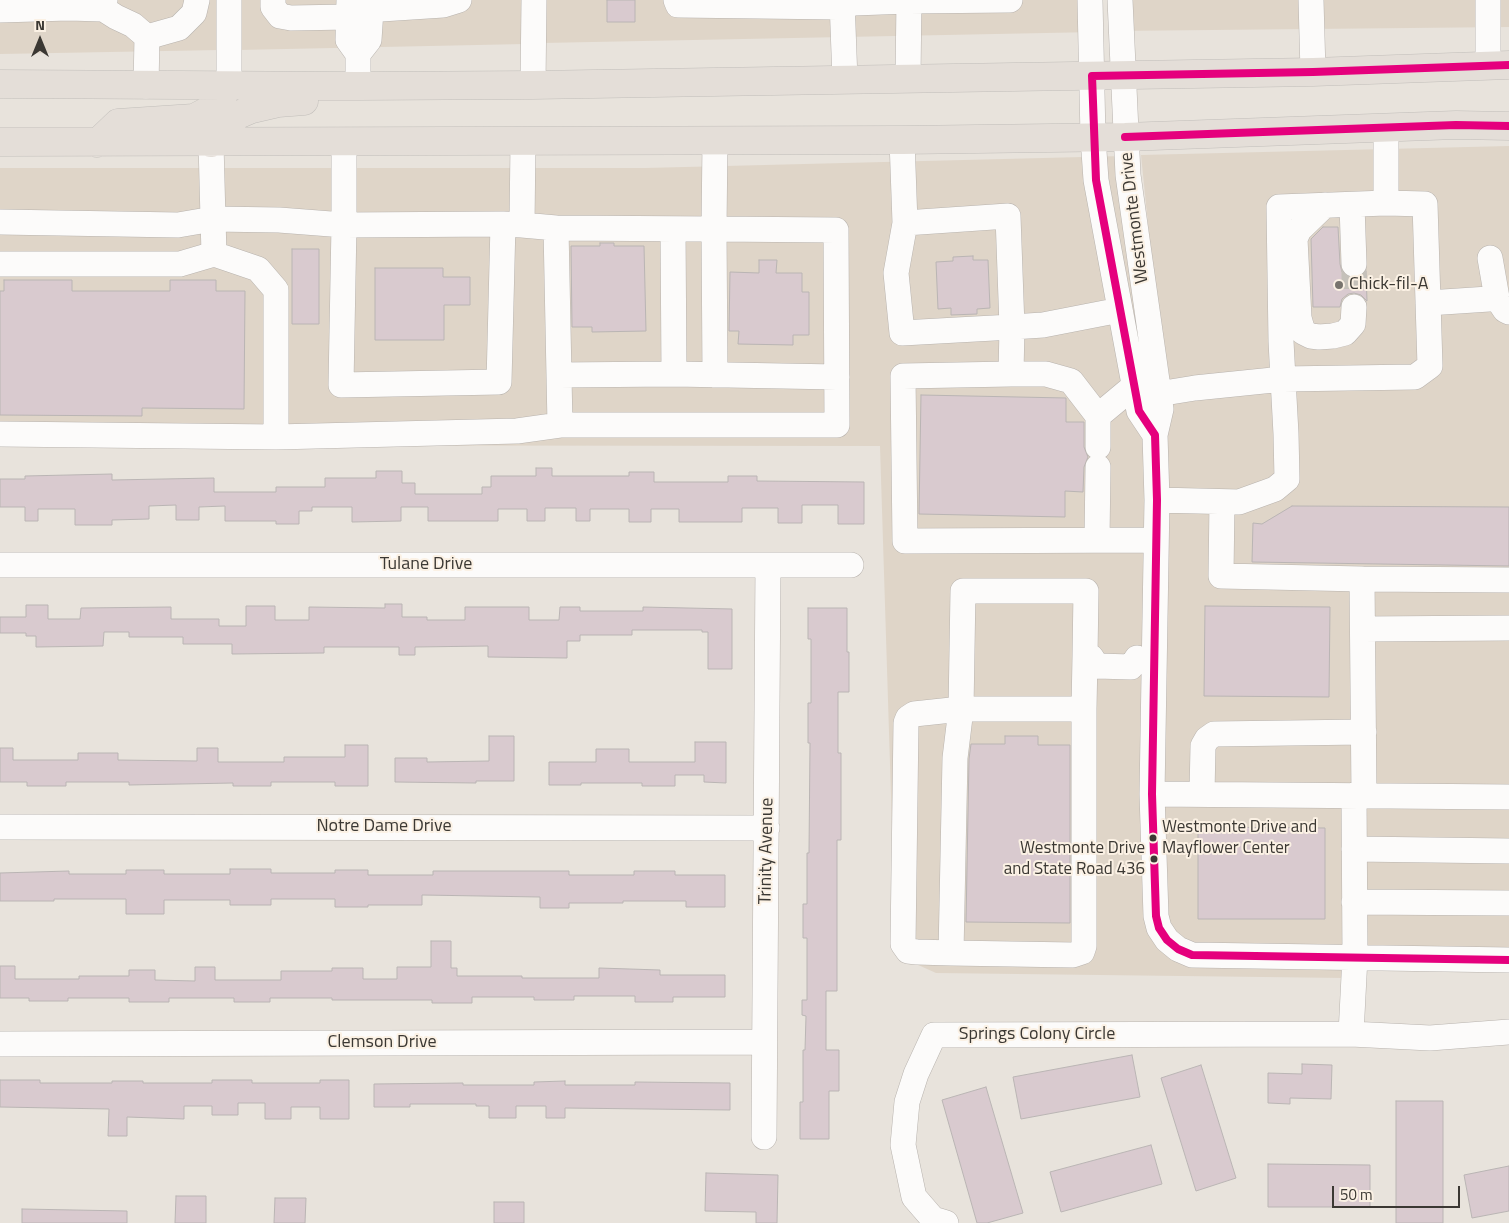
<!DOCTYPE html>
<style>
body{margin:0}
#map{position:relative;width:1509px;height:1223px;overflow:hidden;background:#e8e3dc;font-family:"Titillium Web",sans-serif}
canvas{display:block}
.north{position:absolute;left:15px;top:15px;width:50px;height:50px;-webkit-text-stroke:4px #fbf1e4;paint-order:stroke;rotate:0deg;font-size:14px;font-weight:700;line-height:20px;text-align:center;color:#3b3833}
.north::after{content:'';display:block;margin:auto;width:18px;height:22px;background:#3b3833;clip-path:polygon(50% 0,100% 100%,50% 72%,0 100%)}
.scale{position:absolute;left:1332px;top:1186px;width:128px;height:22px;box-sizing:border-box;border:2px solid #3b3833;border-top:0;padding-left:6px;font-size:15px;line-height:18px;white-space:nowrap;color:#3b3833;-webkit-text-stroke:4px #fbf1e4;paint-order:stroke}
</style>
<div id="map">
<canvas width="1509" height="1223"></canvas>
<div class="north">N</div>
<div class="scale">50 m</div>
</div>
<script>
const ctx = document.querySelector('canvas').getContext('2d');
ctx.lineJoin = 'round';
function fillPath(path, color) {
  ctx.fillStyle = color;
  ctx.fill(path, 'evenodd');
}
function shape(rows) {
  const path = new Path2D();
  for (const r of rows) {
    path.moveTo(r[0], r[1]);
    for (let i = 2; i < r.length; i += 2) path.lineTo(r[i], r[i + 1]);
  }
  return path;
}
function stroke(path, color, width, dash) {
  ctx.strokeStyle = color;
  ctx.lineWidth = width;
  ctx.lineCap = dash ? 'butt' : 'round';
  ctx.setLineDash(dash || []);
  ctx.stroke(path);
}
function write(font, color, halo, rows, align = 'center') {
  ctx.font = font + ' "Titillium Web",sans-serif';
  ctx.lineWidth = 4;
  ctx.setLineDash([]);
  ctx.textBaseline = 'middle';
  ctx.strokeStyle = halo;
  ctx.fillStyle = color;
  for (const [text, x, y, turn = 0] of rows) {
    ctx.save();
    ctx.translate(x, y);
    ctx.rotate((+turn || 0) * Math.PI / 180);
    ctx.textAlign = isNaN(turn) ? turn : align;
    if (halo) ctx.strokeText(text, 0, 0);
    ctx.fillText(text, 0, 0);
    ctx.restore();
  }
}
fillPath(shape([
 [0,0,220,0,220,50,0,54],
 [238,0,525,0,525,44,238,50],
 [543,0,1094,0,1096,32,542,43],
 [1111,0,1509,0,1509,27,1113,31],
 [1509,146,1509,950,1194,945,1173,933,1165,914,1156,302,1141,155],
 [1123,156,1143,351,1156,940,1346,967,1345,978,936,973,896,955,880,446,0,445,0,168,645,168]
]), '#dfd5c8');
const building = shape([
 [607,0,635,0,635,22,607,22,607,0],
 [1323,227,1338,227,1340,264,1342,272,1348,277,1355,278,1362,276,1366,271,1367,301,1361,295,1354,293,1348,294,1342,299,1340,307,1313,307,1311,239,1323,227],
 [600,243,614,243,614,246,644,246,646,331,592,332,592,327,572,327,571,246,600,246,600,243],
 [292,249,319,249,319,324,292,324,292,249],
 [973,256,973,260,988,260,990,308,977,309,977,314,951,315,951,308,938,309,936,262,953,261,953,257,973,256],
 [759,260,777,260,776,273,802,273,802,292,809,292,809,335,793,335,793,345,738,344,739,331,729,331,730,272,759,273,759,260],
 [375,268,443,268,443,277,470,277,470,305,444,305,444,340,375,340,375,268],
 [4,280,72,280,72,291,170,291,170,280,216,280,216,291,245,291,244,409,142,408,142,416,0,415,0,291,4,291,4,280],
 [921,395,1066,398,1066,422,1084,422,1084,447,1088,457,1084,467,1083,492,1065,491,1065,517,919,514,921,395],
 [536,468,552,468,552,476,629,476,629,472,654,472,654,482,728,482,728,476,757,476,757,481,864,482,864,524,838,524,838,505,802,505,802,523,778,523,778,508,742,508,742,522,679,522,679,509,651,509,651,522,629,522,629,509,590,509,590,521,576,521,576,508,545,508,545,521,527,521,527,509,498,509,498,521,428,521,428,507,401,507,401,521,352,522,352,507,312,507,312,511,299,511,299,524,276,524,276,521,225,521,225,506,199,507,199,520,176,520,176,505,149,506,149,519,112,520,112,525,75,525,75,509,38,509,38,521,25,521,25,507,0,507,0,479,25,479,25,476,112,474,112,480,214,478,214,492,276,492,276,487,325,487,325,478,376,478,376,471,402,471,402,483,415,483,415,494,482,494,482,487,491,487,491,476,536,476,536,468],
 [1292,506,1509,507,1509,566,1252,562,1253,523,1262,524,1292,506],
 [385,604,402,604,402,617,427,617,427,620,465,620,465,607,529,607,529,620,559,620,560,607,580,607,580,611,643,611,643,607,732,609,732,669,708,669,708,632,702,632,702,630,632,630,632,635,580,635,580,641,567,641,567,658,488,657,488,646,415,647,415,655,399,655,399,647,324,647,324,653,232,654,232,644,183,644,183,637,129,637,129,632,104,632,103,646,36,647,36,636,26,636,26,633,0,633,0,617,26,617,26,605,48,605,48,619,80,619,81,608,171,607,171,619,219,619,219,626,246,626,246,606,275,606,275,620,309,620,309,607,385,608,385,604],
 [1205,606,1330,607,1329,697,1204,696,1205,606],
 [808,608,847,608,847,652,849,652,849,692,838,692,838,753,841,753,841,840,837,840,837,991,826,991,826,1050,839,1050,839,1091,829,1091,829,1139,800,1139,800,1102,803,1102,803,1050,805,1050,806,1016,802,1015,802,1000,807,1000,807,938,803,938,803,904,807,904,807,853,809,853,810,743,808,743,808,703,811,703,811,639,808,639,808,608],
 [489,736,514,736,514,781,476,781,476,783,395,782,395,758,427,758,427,762,489,761,489,736],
 [1005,736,1038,736,1038,745,1070,745,1070,923,966,922,969,759,971,744,1005,744,1005,736],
 [695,742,726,742,726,783,704,782,704,775,675,775,675,786,642,786,642,783,581,783,581,785,549,785,549,762,596,762,596,749,629,749,629,762,695,762,695,742],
 [345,745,368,745,368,786,335,786,335,782,271,782,271,786,233,786,233,783,129,785,129,782,66,782,66,786,27,786,27,782,0,782,0,748,13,748,13,760,78,760,78,753,118,753,118,760,197,761,197,748,218,748,218,762,284,762,284,757,345,757,345,745],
 [1198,827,1325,828,1325,919,1198,919,1198,827],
 [230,869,271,869,271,873,335,873,335,870,368,870,368,875,433,875,433,871,569,871,569,875,634,875,634,871,675,871,675,875,725,875,725,907,686,907,686,901,623,901,623,903,569,903,569,908,540,908,540,897,422,895,422,905,368,905,368,907,335,907,335,899,271,899,271,905,230,905,230,900,164,900,164,914,126,914,126,899,54,899,54,901,0,901,0,873,69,871,69,874,126,874,126,870,164,870,164,874,230,874,230,869],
 [431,941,451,941,451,968,457,968,457,976,522,976,522,978,599,978,599,968,660,970,660,975,725,975,725,997,673,997,673,1002,635,1002,635,996,574,996,574,1000,534,1000,534,997,472,997,472,1003,432,1003,432,1000,332,1000,332,998,270,998,270,1002,234,1002,234,998,169,998,169,1002,129,1002,129,998,68,998,68,1001,29,1001,29,998,0,998,0,966,15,966,15,979,79,979,79,976,129,976,129,970,155,970,155,980,195,981,195,967,215,967,215,980,281,980,281,971,332,971,332,968,363,968,363,979,397,979,397,967,431,967,431,941],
 [1132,1055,1140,1097,1021,1119,1013,1077,1132,1055],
 [1302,1064,1332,1065,1331,1099,1290,1098,1290,1104,1268,1103,1268,1073,1302,1074,1302,1064],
 [1201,1065,1236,1178,1196,1191,1161,1078,1201,1065],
 [0,1080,40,1080,40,1083,112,1083,112,1081,143,1081,143,1083,212,1083,212,1080,252,1080,252,1083,320,1083,320,1080,349,1080,349,1119,320,1119,320,1107,291,1107,291,1119,265,1119,265,1103,238,1103,238,1115,212,1115,212,1106,184,1106,184,1119,127,1117,127,1136,108,1136,109,1109,0,1107,0,1080],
 [565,1081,565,1085,635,1085,635,1082,730,1083,730,1110,565,1108,565,1118,546,1118,546,1106,516,1106,516,1118,489,1118,489,1106,476,1106,476,1104,410,1104,410,1107,374,1107,374,1084,463,1083,463,1085,534,1085,534,1082,565,1081],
 [986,1087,1023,1213,987,1223,977,1223,942,1100,986,1087],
 [1396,1101,1443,1101,1443,1223,1396,1223,1396,1101],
 [1151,1145,1162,1184,1061,1212,1050,1172,1151,1145],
 [1268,1164,1370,1165,1370,1207,1268,1207,1268,1164],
 [1509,1166,1509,1211,1472,1218,1464,1175,1509,1166],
 [706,1173,778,1175,777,1223,756,1223,756,1212,705,1211,706,1173],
 [176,1196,206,1196,206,1223,175,1223,176,1196],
 [275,1198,306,1198,305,1223,274,1223,275,1198],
 [494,1202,524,1202,524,1223,494,1223,494,1202],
 [22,1209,127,1211,127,1223,22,1223,22,1209]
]);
fillPath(building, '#d9cacf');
stroke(building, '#bab5b4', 1);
stroke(shape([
 [1354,264,1354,307]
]), '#c5c1ba', 25, [25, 12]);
const minor = shape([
 [89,0,116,17,133,25,147,37],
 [273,0,273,7,280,16,291,18,349,17],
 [349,0,348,40,358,54,358,86],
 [676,0,678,5,838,7,854,3,909,1,1010,0],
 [842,0,845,80],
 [1090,0,1093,137,1096,180,1139,411,1155,435],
 [1120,0,1128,175,1161,409,1155,435,1157,500,1152,794,1156,916,1159,928,1167,940,1178,949,1192,955,1509,960],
 [1311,0,1313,72],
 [1488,0,1488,65],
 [0,10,69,8,102,9,105,0],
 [350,11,443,5,459,0],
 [358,54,369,40,371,10],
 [908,78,909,0],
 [533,85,534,0],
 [146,86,147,37,179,28,194,13,197,0],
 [229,86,229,0],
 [1386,128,1386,203],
 [902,140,905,223],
 [211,143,213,219,279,220,344,225,344,142],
 [1325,205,1299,230,1295,239,1299,318,1303,332,1311,336,1319,337,1333,336,1345,333,1353,324,1354,307],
 [1352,205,1354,264],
 [0,222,178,225,213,219,214,254,258,269,276,290,276,437,0,434],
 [503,224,499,382,341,385,344,225,503,224,522,225,523,142],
 [522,225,556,228,560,425,837,425,836,230,714,229,715,141],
 [556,228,714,229,715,375],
 [673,229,674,374,837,377],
 [1490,258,1497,298,1505,310,1509,312],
 [0,264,180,264,214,254],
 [1428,303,1489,299],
 [1120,310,1043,325,1012,327,902,333,896,273,905,223,1008,216,1012,327,1011,374,903,376,905,541,1156,540],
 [1011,374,1046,374,1071,381,1098,416,1134,386],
 [559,375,674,374],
 [276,437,517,431,560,425],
 [1098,447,1098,416],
 [1157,500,1239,502,1275,489,1287,479,1286,434,1283,379,1281,341,1279,207,1386,203,1425,204,1430,366,1415,377,1283,379,1195,388,1158,394],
 [1222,502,1221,576,1362,579,1364,795],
 [1097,540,1098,467],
 [0,565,851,565],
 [1362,579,1509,580],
 [1363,629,1509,628],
 [1085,656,1084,709,961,709,963,591,1086,591,1085,656,1091,657,1097,666,1131,667,1137,658],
 [1152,794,1509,797],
 [1202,794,1203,746,1207,739,1214,734,1364,732],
 [0,827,767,828],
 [1354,849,1509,851],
 [1354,902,1509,903],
 [951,953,955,758,961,709,914,714,908,718,906,723,903,944,908,951,917,952,951,953,1073,955,1082,952,1084,946,1084,709],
 [1351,1034,1355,957,1354,795],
 [0,1044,764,1042],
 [764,1137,768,565],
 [946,1223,933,1219,914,1197,903,1145,907,1102,916,1074,934,1035,1351,1034,1430,1038,1509,1032]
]);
const major = shape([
 [0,84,358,86,533,85,1313,72,1509,65],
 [0,142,902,140,1125,137,1456,125,1509,126],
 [97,143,118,123,194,118,215,107,229,86],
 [211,143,226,125,238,115,252,109,278,103,304,101]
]);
stroke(minor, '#b8b3ae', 26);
stroke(major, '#c1beba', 29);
stroke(minor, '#fcfbfa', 25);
stroke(major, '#e4ded8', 28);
stroke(shape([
 [1092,76,1096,180,1139,411,1155,435,1157,500,1152,794,1156,916,1159,928,1167,940,1178,949,1192,955,1509,960],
 [1092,76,1313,72,1509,65],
 [1125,137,1456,125,1509,126]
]), '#e5007d', 8);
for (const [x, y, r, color] of [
 [1339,285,5,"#78746e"],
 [1153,838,4.5,"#3b3833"],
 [1154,859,4.5,"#3b3833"]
]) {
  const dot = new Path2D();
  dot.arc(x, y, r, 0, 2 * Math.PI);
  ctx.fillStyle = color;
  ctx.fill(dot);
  stroke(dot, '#fbf1e4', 2);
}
write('17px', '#3b3833', '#fbf1e4', [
 ["Westmonte Drive and",1162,828],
 ["Mayflower Center",1162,849],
 ["Westmonte Drive",1145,849,"right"],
 ["and State Road 436",1145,870,"right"]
], 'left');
write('18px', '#3b3833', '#fbf1e4', [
 ["Westmonte Drive",1135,218,-97],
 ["Tulane Drive",426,565],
 ["Notre Dame Drive",384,827],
 ["Trinity Avenue",767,851,-89],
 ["Springs Colony Circle",1037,1035],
 ["Clemson Drive",382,1043]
]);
write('18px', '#3b3833', '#fbf1e4', [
 ["Chick-fil-A",1349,285]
], 'left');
</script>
